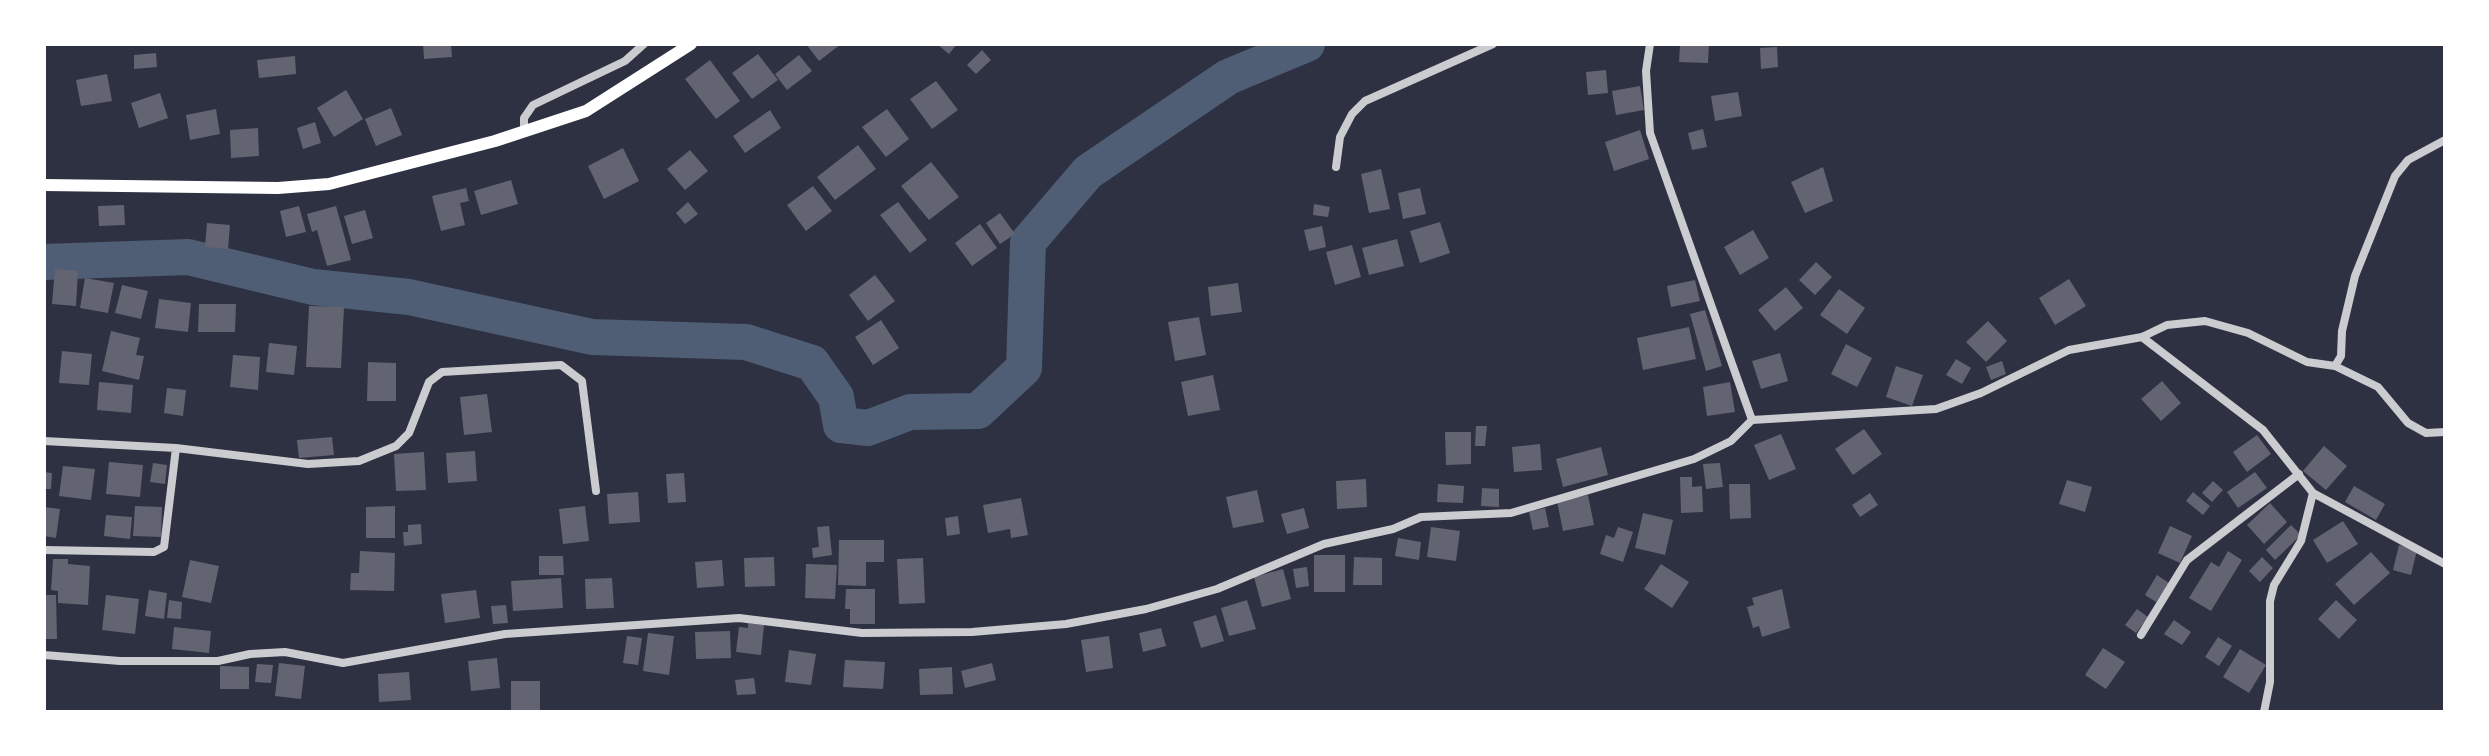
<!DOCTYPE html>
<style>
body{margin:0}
#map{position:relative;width:2489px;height:756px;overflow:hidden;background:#2d3142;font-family:Jost,sans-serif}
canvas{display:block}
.frame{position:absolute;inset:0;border:46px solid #fff;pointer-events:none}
</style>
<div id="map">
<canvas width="2489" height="756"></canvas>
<div class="frame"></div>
</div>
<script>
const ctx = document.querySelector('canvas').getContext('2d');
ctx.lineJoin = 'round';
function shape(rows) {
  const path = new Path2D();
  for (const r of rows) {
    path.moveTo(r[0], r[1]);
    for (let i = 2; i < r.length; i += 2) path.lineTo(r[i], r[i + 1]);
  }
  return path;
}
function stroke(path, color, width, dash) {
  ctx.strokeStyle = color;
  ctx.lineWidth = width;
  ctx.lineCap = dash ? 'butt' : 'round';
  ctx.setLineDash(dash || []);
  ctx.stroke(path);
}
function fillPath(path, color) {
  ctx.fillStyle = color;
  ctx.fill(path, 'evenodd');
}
stroke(shape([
 [44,262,188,257,313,287,409,297,592,337,746,342,812,363,836,397,841,425,868,428,910,412,978,411,1024,368,1028,242,1088,172,1228,77,1307,44]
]), '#4f5d75', 36);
fillPath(shape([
 [423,44,451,44,452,57,424,59],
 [806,44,841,44,819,61],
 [937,44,957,44,949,54],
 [1680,44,1709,44,1708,63,1679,62],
 [1777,47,1778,67,1761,69,1760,48],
 [982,50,991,60,976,74,967,65],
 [156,53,157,67,134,69,134,55],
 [758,54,778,80,752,99,732,73],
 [799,55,812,71,787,90,775,74],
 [295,56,296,74,259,78,257,60],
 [710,60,740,101,716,119,685,79],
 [1606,70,1608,93,1588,95,1586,72],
 [107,74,112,101,81,106,76,80],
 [936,81,958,110,932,129,910,99],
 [1640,86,1644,110,1616,115,1612,91],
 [346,90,363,119,334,137,317,108],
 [1738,92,1742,116,1715,121,1711,96],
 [160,93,168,118,139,128,131,103],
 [391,108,402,135,376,146,365,119],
 [216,109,220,134,190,140,186,115],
 [887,109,909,139,886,157,862,127],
 [770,110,781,128,745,153,733,136],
 [315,122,321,143,303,149,297,128],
 [258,128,259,156,231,158,230,130],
 [1703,129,1707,147,1692,150,1688,133],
 [1640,130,1649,159,1614,171,1605,142],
 [858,145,876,169,835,200,817,177],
 [623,148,639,181,604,199,588,166],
 [690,150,708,171,685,190,667,169],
 [931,162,959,197,929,220,901,186],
 [1823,167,1833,201,1805,213,1791,182],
 [1381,169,1390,209,1369,213,1361,174],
 [511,180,518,204,481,215,474,191],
 [813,186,832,211,806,231,787,205],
 [466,188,469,201,460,203,465,225,441,231,432,196],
 [1420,188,1426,214,1403,219,1398,193],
 [688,202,698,214,685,224,676,213],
 [898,202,927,240,910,253,880,215],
 [1314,204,1330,207,1328,217,1313,215],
 [124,205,125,225,99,226,98,206],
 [299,206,306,232,286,237,280,211],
 [336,206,351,260,327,266,317,230,312,232,307,214],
 [365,210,373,238,352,244,344,216],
 [1000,213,1015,234,1000,244,986,223],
 [1440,222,1450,253,1420,263,1410,231],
 [207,223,230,225,228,249,205,247],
 [980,224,997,248,972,266,955,243],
 [1322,226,1326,247,1309,251,1304,230],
 [1753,230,1769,258,1740,275,1724,247],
 [1397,239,1404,266,1369,275,1362,248],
 [1352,245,1361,277,1335,285,1326,252],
 [1816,262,1832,277,1815,295,1799,280],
 [55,269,78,271,76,306,52,304],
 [875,275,895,301,868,321,849,295],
 [85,278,114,283,108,313,80,308],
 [2069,279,2086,306,2055,325,2039,298],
 [1695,280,1700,301,1671,307,1667,286],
 [1238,283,1242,312,1211,316,1208,287],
 [122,285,148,291,141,319,115,313],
 [1786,287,1803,308,1775,331,1758,310],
 [1839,289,1865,308,1847,334,1820,315],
 [159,299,191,303,188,332,155,328],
 [199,304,236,304,235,332,198,332],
 [309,306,344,307,341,368,306,367],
 [1705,310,1722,366,1706,371,1690,314],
 [1199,317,1206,355,1175,361,1168,322],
 [881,320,899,348,873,365,855,337],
 [1988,321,2007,341,1986,362,1966,342],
 [1689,327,1696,359,1643,370,1637,338],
 [111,331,140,338,136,355,144,356,139,380,102,371],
 [269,343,297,346,294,375,266,372],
 [1846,344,1872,358,1857,387,1831,374],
 [62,351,92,354,89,385,59,383],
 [1780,353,1788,381,1761,389,1752,361],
 [233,355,260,357,258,390,230,387],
 [1956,359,1971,368,1962,384,1946,375],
 [2002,361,2006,374,1991,380,1986,367],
 [368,362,396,363,396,401,367,401],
 [1896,366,1923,375,1912,406,1886,397],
 [1213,375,1220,410,1188,416,1181,382],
 [2162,381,2181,403,2161,421,2141,399],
 [99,382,133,385,131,413,97,410],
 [1730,382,1735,412,1707,416,1703,387],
 [167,388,186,390,183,416,164,413],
 [487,394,492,432,464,435,460,397],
 [1476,426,1487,426,1485,446,1475,446],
 [1864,429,1882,454,1853,475,1835,449],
 [1445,432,1471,432,1471,464,1446,465],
 [1781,434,1796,469,1769,480,1754,445],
 [2257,435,2271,454,2247,472,2233,452],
 [332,437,334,455,299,458,297,440],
 [1540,444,1542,470,1514,472,1512,447],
 [2324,446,2347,466,2326,490,2303,471],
 [1601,447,1608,475,1563,487,1556,459],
 [475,451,477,481,448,483,446,453],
 [424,452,426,490,396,491,394,454],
 [109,462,143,465,140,497,106,494],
 [153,463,167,465,165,484,150,482],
 [1720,463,1723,487,1706,489,1703,464],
 [63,466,95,469,91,500,59,496],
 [44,472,52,473,51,489,44,489],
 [2255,472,2267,488,2238,508,2227,492],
 [684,473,686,502,668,503,666,474],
 [1680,477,1692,477,1692,487,1702,486,1703,512,1681,513],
 [1366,479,1367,507,1337,509,1336,481],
 [2067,480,2092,487,2085,512,2059,504],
 [2213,481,2223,490,2212,502,2202,493],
 [1438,484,1464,486,1463,503,1437,502],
 [1729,484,1750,484,1751,518,1730,519],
 [2354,486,2385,504,2376,520,2345,502],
 [1482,488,1499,489,1499,507,1481,506],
 [1257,490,1264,522,1233,528,1226,497],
 [638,492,640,522,609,524,607,494],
 [2193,492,2210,506,2203,515,2186,501],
 [1870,493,1878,505,1860,517,1852,505],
 [1588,495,1594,525,1563,531,1557,501],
 [1021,498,1028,535,1011,538,1010,529,988,533,983,505],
 [2270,503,2287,522,2264,544,2247,525],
 [135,506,162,507,161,537,133,536],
 [395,506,395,538,366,538,366,507],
 [585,506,589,541,563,544,559,509],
 [44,507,60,509,56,538,44,536],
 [1304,508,1309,528,1287,534,1281,514],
 [1545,508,1549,527,1533,530,1529,512],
 [1643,513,1673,520,1665,555,1635,548],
 [106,515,132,517,130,539,104,536],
 [958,516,960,534,947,536,945,518],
 [2343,521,2358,544,2327,563,2313,540],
 [421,524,422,544,404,546,403,532,408,532,408,525],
 [2291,525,2301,535,2275,560,2266,550],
 [829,526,832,555,813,558,812,548,819,547,817,527],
 [2170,526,2192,536,2180,563,2158,553],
 [1431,527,1460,531,1456,561,1427,557],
 [1618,527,1633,532,1623,562,1600,554,1606,535,1614,538],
 [1398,538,1421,542,1419,560,1395,556],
 [839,540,884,540,884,562,866,562,866,586,838,585],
 [2399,545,2417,550,2411,575,2393,570],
 [360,551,395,553,394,591,350,590,351,573,359,573],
 [2228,551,2242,560,2211,611,2189,598,2211,562,2219,567],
 [2371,552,2390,573,2354,605,2335,584],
 [1314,555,1345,555,1345,592,1314,592],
 [539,556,563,556,564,575,539,575],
 [774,557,775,586,745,587,744,558],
 [1354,557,1382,558,1382,585,1353,585],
 [2262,557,2273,568,2260,582,2249,571],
 [923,558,925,603,899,604,897,559],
 [53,559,68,559,68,564,90,566,88,605,58,603,58,591,51,590],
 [190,560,219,566,211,603,182,597],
 [722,560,724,586,697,588,695,562],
 [806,564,837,565,835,599,805,598],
 [1661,564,1689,582,1672,608,1644,589],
 [1307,567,1309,586,1296,588,1293,569],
 [1283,569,1291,599,1262,607,1254,577],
 [2157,575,2169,583,2156,602,2145,595],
 [561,578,563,608,513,611,511,581],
 [612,578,614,608,586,609,585,579],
 [846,589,875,589,875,624,850,624,850,609,845,609],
 [1782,589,1790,628,1762,637,1759,626,1753,628,1747,607,1754,605,1752,598],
 [149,590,167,593,164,619,145,616],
 [476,590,480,618,445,623,441,594],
 [44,595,56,595,57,639,45,639],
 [106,595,139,599,135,634,102,630],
 [169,600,182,602,181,619,167,618],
 [1247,600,1256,629,1229,636,1221,608],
 [2336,600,2357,620,2339,639,2318,619],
 [506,605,508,623,493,624,491,606],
 [2137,609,2148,617,2136,633,2125,625],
 [1216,615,1224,641,1201,648,1193,622],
 [2174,620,2191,632,2182,645,2164,634],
 [748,623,764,625,761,655,736,652,739,627,748,628],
 [174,627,211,631,209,653,172,649],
 [1161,628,1166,646,1143,652,1139,633],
 [730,631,731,658,696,659,695,632],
 [648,633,674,636,669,675,643,671],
 [627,636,642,638,638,665,623,663],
 [1109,636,1113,668,1086,672,1081,640],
 [2218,637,2232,646,2219,666,2205,657],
 [2103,648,2125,662,2106,689,2085,675],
 [2240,649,2266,665,2249,693,2223,677],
 [789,650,816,654,811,685,785,682],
 [497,658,500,688,471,691,468,661],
 [845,660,885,662,883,689,843,687],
 [279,663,305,666,301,699,275,696],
 [992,663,996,680,965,688,961,671],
 [257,664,273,665,271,683,255,682],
 [220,666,249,667,249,689,220,689],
 [952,667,953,694,920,695,919,669],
 [409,672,411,700,379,702,378,674],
 [754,678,756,694,737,695,735,680],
 [511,681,540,681,540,712,511,712]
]), '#626471');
stroke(shape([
 [1650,44,1646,71,1650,133,1752,420],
 [524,131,524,118,533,105,625,61,644,44],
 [1336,167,1340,137,1352,114,1365,101,1493,44],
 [2142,337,2263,430,2313,493,2445,564],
 [2335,366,2378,387,2408,423,2426,433,2445,432],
 [1752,420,1936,409,1981,393,2069,350,2142,337,2167,325,2205,321,2248,333,2307,362,2335,366,2341,356,2342,331,2355,276,2395,176,2408,160,2445,140],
 [44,441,176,448,308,464,359,461,396,446,409,433,429,382,442,372,561,365,582,381,596,491],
 [44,550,154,552,164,547,176,448],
 [2141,635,2187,560,2299,474],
 [44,655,120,661,218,661,250,654,285,652,343,663,505,634,739,618,862,633,972,632,1066,624,1146,609,1217,589,1324,544,1393,529,1421,517,1511,513,1694,459,1731,441,1752,420],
 [2264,712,2270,682,2270,601,2274,585,2301,541,2313,493]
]), '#caccd0', 8);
stroke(shape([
 [44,185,278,188,329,184,495,141,586,111,691,44]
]), '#fff', 12);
</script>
